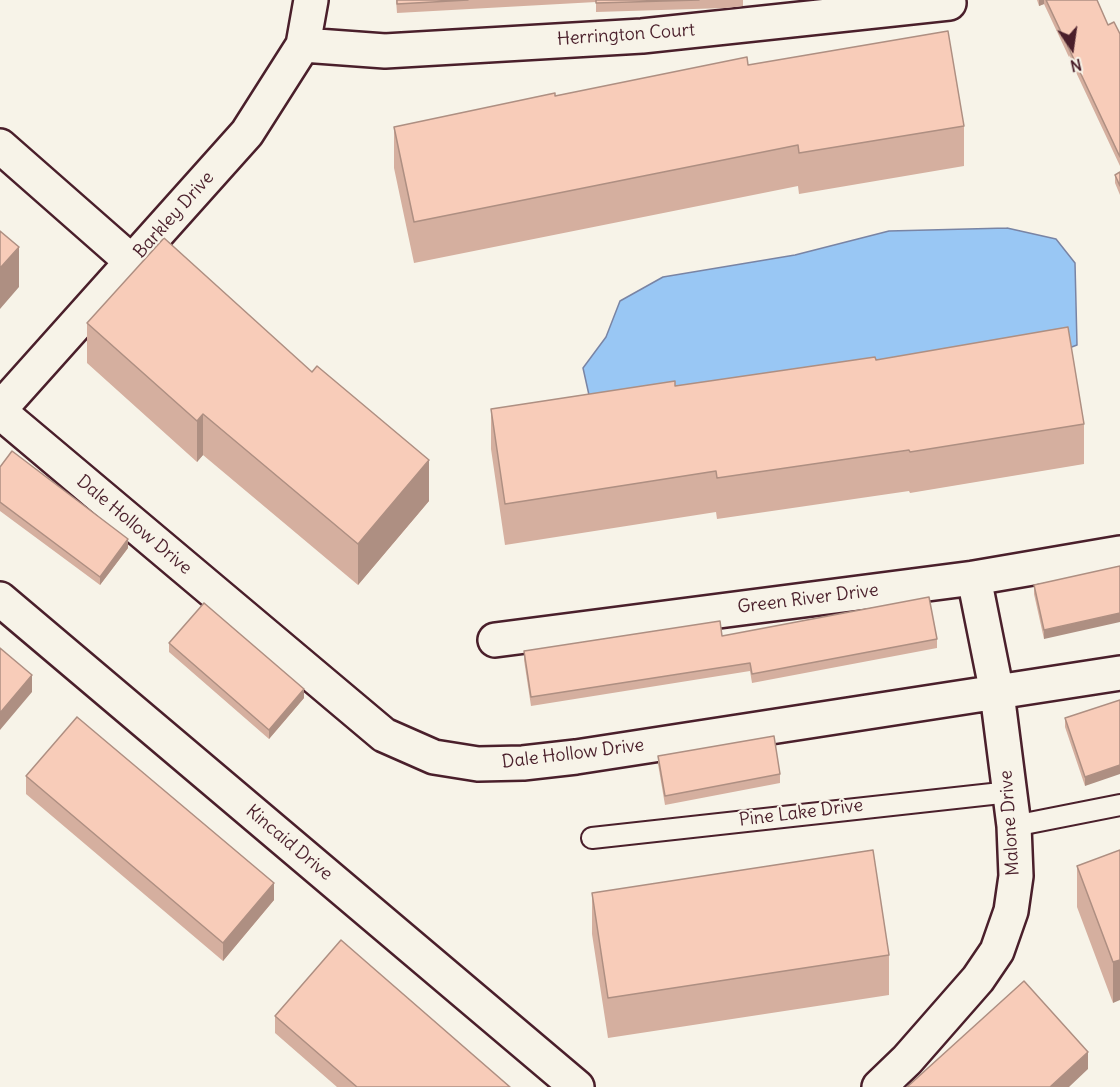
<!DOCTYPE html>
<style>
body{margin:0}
#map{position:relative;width:1120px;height:1087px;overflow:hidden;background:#f7f3e8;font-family:Delius,sans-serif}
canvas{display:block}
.north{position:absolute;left:1042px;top:18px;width:60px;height:60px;-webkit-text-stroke:4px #f7f3e8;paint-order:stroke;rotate:167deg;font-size:16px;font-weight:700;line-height:24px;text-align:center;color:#4a1f2b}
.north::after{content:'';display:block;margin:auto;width:21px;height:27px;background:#4a1f2b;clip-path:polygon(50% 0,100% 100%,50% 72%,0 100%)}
</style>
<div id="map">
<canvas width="1120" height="1087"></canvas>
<div class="north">N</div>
</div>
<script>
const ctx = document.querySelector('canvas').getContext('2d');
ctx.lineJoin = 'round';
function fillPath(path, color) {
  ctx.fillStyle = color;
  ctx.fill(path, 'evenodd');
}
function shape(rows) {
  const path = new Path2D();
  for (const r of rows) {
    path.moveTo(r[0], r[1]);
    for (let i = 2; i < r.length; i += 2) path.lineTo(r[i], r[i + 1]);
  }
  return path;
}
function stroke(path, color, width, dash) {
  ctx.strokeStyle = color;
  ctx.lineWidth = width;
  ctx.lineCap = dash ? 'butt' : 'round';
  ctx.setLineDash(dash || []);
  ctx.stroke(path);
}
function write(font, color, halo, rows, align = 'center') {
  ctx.font = font + ' Delius,sans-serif';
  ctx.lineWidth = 4.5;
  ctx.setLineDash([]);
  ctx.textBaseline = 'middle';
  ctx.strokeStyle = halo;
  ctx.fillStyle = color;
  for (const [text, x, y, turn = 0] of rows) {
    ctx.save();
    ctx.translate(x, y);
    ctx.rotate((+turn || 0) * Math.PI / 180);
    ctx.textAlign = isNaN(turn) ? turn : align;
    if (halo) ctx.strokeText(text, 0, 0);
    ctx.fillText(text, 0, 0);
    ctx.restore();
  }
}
const water = shape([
 [1007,228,1056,239,1075,263,1077,345,1016,368,589,395,583,368,606,337,620,301,663,277,795,255,889,231,1007,228]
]);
fillPath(water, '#99c7f4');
stroke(water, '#7984a4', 1.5);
const lane = shape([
 [1014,826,1120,805],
 [592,838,1010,792]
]);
const street = shape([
 [303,45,385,51,642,36,949,3],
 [0,146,132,262],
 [0,409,247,133,303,45,311,0],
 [0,412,384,735,434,757,478,764,523,763,576,757,1120,673],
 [0,599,577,1087],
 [495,640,974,578,1120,553],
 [879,1087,907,1060,978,979,997,951,1011,911,1016,876,1014,826,997,693,974,578]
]);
stroke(lane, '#4a1f2b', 24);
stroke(street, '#4a1f2b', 38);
stroke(lane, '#f7f3e8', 20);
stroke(street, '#f7f3e8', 33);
fillPath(shape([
 [396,0,743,0,743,6,726,8,596,12,596,2,397,13],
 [1037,0,1097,0,1108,25,1120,34,1120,166,1044,4,1039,6],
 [748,65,964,126,964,166,799,194,798,186,414,263,394,168,394,127,555,96],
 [1120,172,1120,195,1115,183,1115,175],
 [87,323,429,501,358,585,203,455,197,462,87,363],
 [876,360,1084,424,1084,464,910,493,909,491,717,519,716,512,505,545,491,449,491,409],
 [0,467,128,548,100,585,0,511],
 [1120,566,1044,639,1034,594,1034,585],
 [722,636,937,639,937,648,752,683,750,671,531,706,524,660,524,651],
 [169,643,304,698,269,739,169,652],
 [1120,700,1085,786,1065,727,1065,718],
 [658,756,780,774,780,783,665,805,658,764],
 [26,776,274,900,223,961,26,794],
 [1120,850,1113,1003,1077,907,1077,866],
 [592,893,889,955,889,995,608,1038,592,934],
 [275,1016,510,1087,337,1087,275,1033]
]), '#d5af9f');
fillPath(shape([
 [1039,0,1044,0,1044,4,1039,6],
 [19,247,19,287,0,309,0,268],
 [203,414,203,455,197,462,197,421],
 [429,460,429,501,358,585,358,544],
 [128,539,128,548,100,585,100,577],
 [1120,613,1120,622,1044,639,1044,630],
 [32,675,32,692,0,730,0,713],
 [304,689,304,698,269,739,269,730],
 [1120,765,1120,774,1085,786,1085,777],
 [274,883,274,900,223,961,223,943],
 [1120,960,1120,1000,1113,1003,1113,962],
 [1088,1052,1088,1069,1069,1087,1050,1087]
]), '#ae8f82');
const building = shape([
 [397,0,468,0,397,4,397,0],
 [596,0,699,0,596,3,596,0],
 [1046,0,1097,0,1108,25,1114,22,1120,34,1120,157,1046,0],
 [948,31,964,126,799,153,798,145,414,222,394,127,555,93,555,96,747,57,748,65,948,31],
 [1120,172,1120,186,1115,175,1120,172],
 [0,231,19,247,0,268,0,231],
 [164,238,312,372,317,366,429,460,358,544,203,414,197,421,87,323,164,238],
 [1068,327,1084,424,910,452,909,450,717,478,716,471,505,504,491,409,675,381,675,386,875,357,876,360,1068,327],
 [12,451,128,539,100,577,0,502,0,467,12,451],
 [1120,566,1120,613,1044,630,1034,585,1120,566],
 [929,597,937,639,752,674,750,663,531,697,524,651,720,621,722,636,929,597],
 [204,603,304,689,269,730,169,643,204,603],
 [0,648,32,675,0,713,0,648],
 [1120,700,1120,765,1085,777,1065,718,1120,700],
 [77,717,274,883,223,943,26,776,77,717],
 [774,736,780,774,665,796,658,756,774,736],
 [873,850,889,955,608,998,592,893,873,850],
 [1120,850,1120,960,1113,962,1077,866,1120,850],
 [341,940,510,1087,357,1087,275,1016,341,940],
 [1024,981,1088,1052,1050,1087,907,1087,1024,981]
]);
fillPath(building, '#f8ccb9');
stroke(building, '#ae8f82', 1.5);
write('18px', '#4a1f2b', '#f7f3e8', [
 ["Herrington Court",626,35,-4],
 ["Barkley Drive",174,215,-48],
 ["Dale Hollow Drive",134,525,40],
 ["Green River Drive",808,599,-7],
 ["Dale Hollow Drive",573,754,-7],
 ["Pine Lake Drive",801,813,-7],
 ["Malone Drive",1010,823,-94],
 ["Kincaid Drive",289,843,40]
]);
</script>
